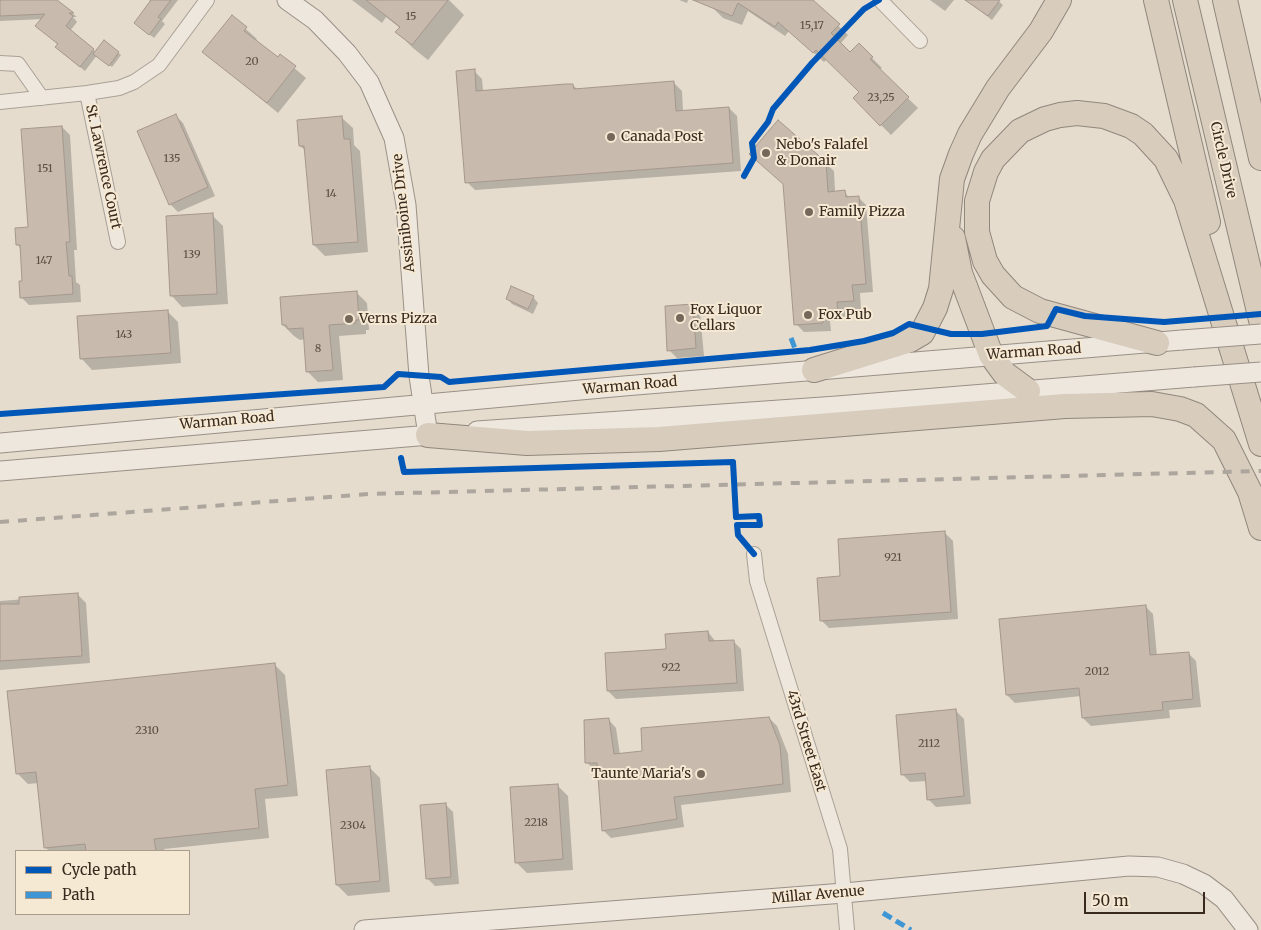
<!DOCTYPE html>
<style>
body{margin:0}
#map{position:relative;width:1261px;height:930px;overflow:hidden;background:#e5dccd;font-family:Merriweather,serif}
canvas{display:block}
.legend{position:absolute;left:15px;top:850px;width:175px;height:65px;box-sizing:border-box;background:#f6e9d3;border:1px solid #aa9c8b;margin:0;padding:6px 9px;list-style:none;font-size:15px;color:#39291e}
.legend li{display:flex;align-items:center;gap:10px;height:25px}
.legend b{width:25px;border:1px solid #aa9c8b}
.scale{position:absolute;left:1084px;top:892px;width:121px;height:22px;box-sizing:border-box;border:2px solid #39291e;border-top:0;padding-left:6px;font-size:15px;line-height:18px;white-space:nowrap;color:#39291e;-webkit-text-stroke:4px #f6e9d3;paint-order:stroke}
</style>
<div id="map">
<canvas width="1261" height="930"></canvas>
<ul class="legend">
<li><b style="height:6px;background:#0057b8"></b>Cycle path</li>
<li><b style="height:6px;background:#3e96d5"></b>Path</li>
</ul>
<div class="scale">50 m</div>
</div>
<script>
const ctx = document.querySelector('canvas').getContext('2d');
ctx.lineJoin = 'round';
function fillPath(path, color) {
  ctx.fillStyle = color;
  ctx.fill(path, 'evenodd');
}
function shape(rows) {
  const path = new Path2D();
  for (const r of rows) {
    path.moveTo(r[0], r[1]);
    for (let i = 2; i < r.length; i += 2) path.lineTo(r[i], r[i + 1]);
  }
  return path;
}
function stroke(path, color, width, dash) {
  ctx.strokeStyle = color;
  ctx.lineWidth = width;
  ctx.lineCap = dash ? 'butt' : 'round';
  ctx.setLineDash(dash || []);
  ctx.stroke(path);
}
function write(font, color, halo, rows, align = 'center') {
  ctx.font = font + ' Merriweather,serif';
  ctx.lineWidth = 4;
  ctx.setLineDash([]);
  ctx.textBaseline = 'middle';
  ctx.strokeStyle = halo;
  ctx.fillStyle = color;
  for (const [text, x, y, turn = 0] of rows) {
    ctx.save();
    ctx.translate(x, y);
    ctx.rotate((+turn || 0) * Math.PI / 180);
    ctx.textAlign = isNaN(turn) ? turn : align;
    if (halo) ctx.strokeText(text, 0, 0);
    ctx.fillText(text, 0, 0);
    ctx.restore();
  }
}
fillPath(shape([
 [0,0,55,0,77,17,73,17,77,22,70,31,96,52,104,42,121,55,112,67,97,55,85,71,61,52,43,19,0,21],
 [149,0,178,0,162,21,165,24,154,38,140,27,151,2],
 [352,0,449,0,464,15,428,60,413,48,397,32,400,28,386,17,382,23],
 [679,0,688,0,687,3],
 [698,0,811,0,848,35,840,44,850,54,859,45,882,68,879,70,918,108,891,135,854,98,860,92,827,59,824,62,789,31,785,36,748,11,742,25,723,18,713,8],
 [930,0,954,0,945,11],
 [966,0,997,0,1003,5,992,20],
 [232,17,257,39,255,41,278,59,280,56,306,78,278,113,204,52],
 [474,71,482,79,483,91,573,85,578,90,674,83,682,91,683,112,729,108,737,116,741,171,475,190,467,182],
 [175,115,183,123,215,196,178,212,170,204],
 [342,118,353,128,354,145,360,151,368,252,325,256,314,245,306,151,300,146],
 [62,127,70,135,77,250,74,250,76,282,80,285,81,302,29,305,21,297,24,282,21,249,17,244,29,228],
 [825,163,834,171,835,192,844,192,850,198,858,197,866,205,873,292,860,293,861,309,845,310,846,320,830,321,831,331,804,332,796,324],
 [212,215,223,226,228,304,182,307,172,296],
 [356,292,367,303,369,330,366,330,366,334,339,336,343,380,318,382,307,371,305,339,300,340,294,336,283,325],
 [533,297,538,303,533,314,512,304,507,298],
 [692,305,700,313,704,356,677,358,669,350],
 [167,311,178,322,181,363,92,370,82,359,78,317],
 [945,533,953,541,958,619,829,628,821,620,842,577],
 [78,595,86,603,90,663,0,670,0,601],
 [1145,606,1153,614,1157,656,1188,653,1196,661,1201,707,1169,710,1170,718,1091,726,1083,718,1081,696,1015,703,1007,695],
 [708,632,716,642,733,641,741,649,744,691,616,699,608,691,667,650],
 [274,664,285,675,298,796,265,799,269,838,164,849,165,851,49,851,45,847,39,783,28,784,17,773],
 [956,711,964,719,971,804,936,807,928,799,927,781,910,782,902,774],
 [769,718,777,726,788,754,791,792,681,805,684,827,611,838,603,830,599,770,595,770,586,762,608,719,616,728,620,755,643,752],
 [369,767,380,778,390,892,348,896,337,885],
 [557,785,568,796,573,870,527,873,516,862],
 [445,804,453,812,459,884,435,886,427,878]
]), '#0003');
const building = shape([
 [0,0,57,0,74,13,69,13,73,16,66,26,94,49,80,67,55,47,58,44,35,26,45,14,0,16,0,0],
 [151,0,171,0,158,17,161,19,149,35,134,23,151,0],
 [366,0,448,0,412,45,395,32,400,27,366,0],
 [693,0,813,0,840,24,831,33,850,52,859,43,873,57,870,59,909,97,880,126,853,98,859,92,816,50,813,53,778,22,775,27,738,3,732,16,693,0],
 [965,0,1000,0,988,16,965,0],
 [232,15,247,27,244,31,278,57,280,54,296,66,267,103,202,52,232,15],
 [104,40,119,52,109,66,93,54,104,40],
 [475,69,476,91,566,84,573,84,574,89,674,81,676,111,729,107,733,163,465,183,456,71,475,69],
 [176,114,208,187,169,205,137,131,176,114],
 [342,116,344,139,350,139,358,242,313,245,304,146,299,146,297,120,342,116],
 [778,120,826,162,828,192,845,190,846,197,859,196,866,284,852,285,854,301,837,302,838,312,823,314,823,323,794,325,783,184,749,154,778,120],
 [62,126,70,242,66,242,69,276,72,276,73,294,20,298,19,281,22,281,20,245,16,245,15,228,28,227,21,129,62,126],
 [213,213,217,294,170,296,166,216,213,213],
 [511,286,534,296,528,309,506,299,511,286],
 [357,291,359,320,356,320,356,323,329,325,333,370,306,372,303,328,288,329,286,325,282,325,280,297,357,291],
 [693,304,696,348,667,351,665,306,693,304],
 [168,310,171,353,80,359,77,316,168,310],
 [945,531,951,612,820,621,817,578,840,576,838,539,945,531],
 [78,593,82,656,0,661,0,604,19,604,19,597,78,593],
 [1146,605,1150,655,1189,652,1193,699,1162,702,1163,710,1082,718,1079,688,1006,695,999,619,1146,605],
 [708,631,709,641,734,640,737,683,607,691,605,653,666,649,665,634,708,631],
 [275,663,288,785,255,789,259,828,154,839,156,851,86,851,85,844,44,848,36,772,16,774,7,691,275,663],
 [956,709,964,796,927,800,925,773,901,775,896,715,956,709],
 [769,717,780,745,783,784,674,797,677,819,602,831,597,763,585,763,584,720,609,718,614,754,642,751,641,728,769,717],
 [370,766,380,881,336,885,326,770,370,766],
 [558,784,563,859,515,863,510,787,558,784],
 [446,803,451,877,426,879,420,805,446,803]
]);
fillPath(building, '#c9baae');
stroke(building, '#a5978c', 1);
const street = shape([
 [880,0,920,41],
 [0,63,18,64,42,98],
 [87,93,118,242],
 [0,102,87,93,119,88,134,82,159,65,207,0],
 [754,554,757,581,840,849,847,930]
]);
const secondary = shape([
 [287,0,315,20,347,53,369,82,394,138,406,205,419,376,428,435],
 [477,431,837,406,1194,377],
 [0,443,624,386,1182,340],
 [0,471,442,434],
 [364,930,844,893,1129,866,1158,867,1183,874,1204,884,1224,899,1248,930]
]);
const highway = shape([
 [1156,0,1208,222],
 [1185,0,1261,320],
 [1225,0,1261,158],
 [953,238,960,273,991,355,1005,374,1028,391],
 [1157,343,1040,311,1013,297,993,275,985,261,977,232,977,201,986,172,993,159,1020,131,1045,119,1060,115,1077,113,1104,116,1131,126,1143,134,1166,159,1186,200,1261,444],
 [814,370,910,340,922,333,935,308,941,289,952,179,961,154,970,134,998,88,1041,31,1059,0],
 [428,435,527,443,659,439,1065,406,1152,404,1180,409,1196,415,1224,440,1250,492,1261,528]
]);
stroke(street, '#aaa196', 16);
stroke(secondary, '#9a9086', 21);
stroke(highway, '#90877d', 26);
stroke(street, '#ede7de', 14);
stroke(secondary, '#ede7de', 19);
stroke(highway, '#d8ccbd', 24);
stroke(shape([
 [0,522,369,494,1261,471]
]), '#aca69e', 4, [9, 9]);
const secondaryBridge = shape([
 [1182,340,1261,334],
 [1194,377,1261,372]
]);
stroke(secondaryBridge, '#9a9086', 21, []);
stroke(secondaryBridge, '#ede7de', 19);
stroke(shape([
 [791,338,796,351],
 [883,913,911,930]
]), '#3e96d5', 5, [10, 5]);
stroke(shape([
 [744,176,754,158,752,143,768,122,773,109,812,63,864,9,879,0],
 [0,414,384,387,398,374,441,377,449,382,810,350,864,341,893,333,909,324,951,334,982,334,1047,326,1056,309,1085,316,1164,322,1261,314],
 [401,458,404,472,733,462,736,517,759,516,760,525,737,525,738,535,754,554]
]), '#0057b8', 6);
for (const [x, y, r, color] of [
 [611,137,5,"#75685b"],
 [766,153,5,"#75685b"],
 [809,212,5,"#75685b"],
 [808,315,5,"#75685b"],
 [680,318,5,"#75685b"],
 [349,319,5,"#75685b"],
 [701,774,5,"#75685b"]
]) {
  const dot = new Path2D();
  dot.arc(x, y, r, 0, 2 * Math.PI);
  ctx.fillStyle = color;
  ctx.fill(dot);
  stroke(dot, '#f6e9d3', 2);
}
write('11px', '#5d4d42', null, [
 ["15",411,17],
 ["15,17",812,26],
 ["20",252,62],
 ["23,25",881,98],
 ["135",172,159],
 ["151",45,169],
 ["14",331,194],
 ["139",192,255],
 ["147",44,261],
 ["143",124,335],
 ["8",318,349],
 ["921",893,558],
 ["922",671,668],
 ["2012",1097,672],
 ["2310",147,731],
 ["2112",929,744],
 ["2218",536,823],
 ["2304",353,826]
]);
write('14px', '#39291e', '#f6e9d3', [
 ["Canada Post",621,137],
 ["Nebo's Falafel",776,145],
 ["& Donair",776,161],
 ["Family Pizza",819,212],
 ["Fox Liquor",690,310],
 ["Cellars",690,326],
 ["Fox Pub",818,315],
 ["Verns Pizza",359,319],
 ["Taunte Maria's",691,774,"right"]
], 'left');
write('14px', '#39291e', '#f6e9d3', [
 ["Circle Drive",1223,160,77],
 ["St. Lawrence Court",103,167,78],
 ["Assiniboine Drive",404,213,-96],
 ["Warman Road",1034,352,-4],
 ["Warman Road",630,386,-5],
 ["Warman Road",227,421,-5],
 ["43rd Street East",806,741,73],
 ["Millar Avenue",818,895,-5]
]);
</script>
